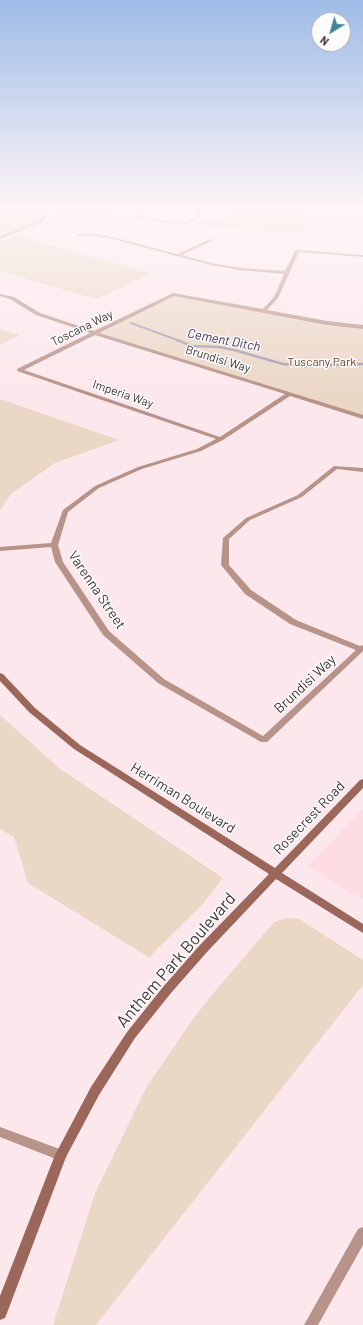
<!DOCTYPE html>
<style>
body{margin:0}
#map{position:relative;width:363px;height:1325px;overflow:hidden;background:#fce8ec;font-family:Barlow,sans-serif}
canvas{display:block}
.north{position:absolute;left:311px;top:12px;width:40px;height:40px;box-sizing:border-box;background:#fbfbfb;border:1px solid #b1acad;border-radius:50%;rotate:217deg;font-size:11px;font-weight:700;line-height:16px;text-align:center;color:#423638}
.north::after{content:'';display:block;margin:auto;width:14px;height:18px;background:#418593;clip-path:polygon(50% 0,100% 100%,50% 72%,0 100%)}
</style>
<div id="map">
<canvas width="363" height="1325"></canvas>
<div class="north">N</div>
</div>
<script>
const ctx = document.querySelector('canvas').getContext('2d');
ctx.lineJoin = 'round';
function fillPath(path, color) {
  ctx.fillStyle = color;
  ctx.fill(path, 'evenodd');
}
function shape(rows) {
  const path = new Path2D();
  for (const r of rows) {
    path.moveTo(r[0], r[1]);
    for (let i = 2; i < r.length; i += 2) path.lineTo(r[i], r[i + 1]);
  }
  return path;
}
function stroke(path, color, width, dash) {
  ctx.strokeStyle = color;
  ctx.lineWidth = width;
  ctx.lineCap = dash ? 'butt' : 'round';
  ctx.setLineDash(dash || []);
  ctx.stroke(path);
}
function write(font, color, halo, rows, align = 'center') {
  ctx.font = font + ' Barlow,sans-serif';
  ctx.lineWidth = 3;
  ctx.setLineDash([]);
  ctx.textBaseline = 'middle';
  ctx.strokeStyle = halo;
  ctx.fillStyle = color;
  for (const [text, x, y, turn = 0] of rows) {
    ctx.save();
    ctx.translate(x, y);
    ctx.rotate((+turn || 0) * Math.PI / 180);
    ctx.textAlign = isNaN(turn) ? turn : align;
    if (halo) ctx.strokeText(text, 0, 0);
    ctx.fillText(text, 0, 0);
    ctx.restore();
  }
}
fillPath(shape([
 [363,808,363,900,308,867]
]), '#fddce3');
fillPath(shape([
 [229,208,300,208,307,234,192,226,194,223,203,221,230,220],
 [7,211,36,211,41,214,40,218,36,221,7,233,0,231,0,215],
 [54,212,58,212,141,221,187,224,186,226,66,217,19,236,151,274,96,299,0,271,0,241,43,225,51,219],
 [173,294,363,327,363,417,95,333],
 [0,329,19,335,0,345],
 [0,399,119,440,55,463,11,494,0,510],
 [0,715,59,768,223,878,201,906,154,952,150,958,28,883,14,837,0,829],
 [287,918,299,919,363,960,363,985,96,1325,53,1325,95,1193,147,1086,196,1015,211,996,274,922]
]), '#ead7c6');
stroke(shape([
 [131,323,180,341]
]), '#a89cb1', 2);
stroke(shape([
 [177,340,192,346,219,347,234,350,283,364,306,366,363,364]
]), '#a89cb1', 2.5);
fillPath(shape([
 [46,208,138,218,140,215,141,208,145,208,144,215,142,218,184,222,196,218,196,208,200,208,200,219,184,224,49,210,46,219,42,223,0,239,0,236,38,221,42,218,46,208],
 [79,234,96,234,116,238,177,254,210,239,212,240,212,241,182,255,211,263,240,268,285,271,295,251,297,250,363,255,363,257,299,252,278,298,267,310,327,321,363,325,363,329,327,325,174,296,99,333,363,415,363,419,290,396,223,440,201,451,142,469,99,488,68,512,58,545,63,562,109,631,164,679,263,736,356,650,290,624,245,594,221,565,223,538,246,518,298,495,334,466,363,468,363,472,337,469,302,497,250,520,229,539,229,565,251,590,296,620,360,646,363,645,363,651,267,742,261,742,158,683,103,635,55,562,51,547,0,551,0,547,51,543,63,510,95,486,138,467,197,449,216,439,17,371,17,369,90,333,36,315,10,299,0,296,0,294,14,297,40,313,94,331,173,293,263,309,274,297,284,274,240,270,211,265,116,240,96,236,77,236,77,235,79,234],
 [95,335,285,394,220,437,24,370,95,335],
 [363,1227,363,1245,318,1325,304,1325,358,1229,363,1227]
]), '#b8938a');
fillPath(shape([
 [0,208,49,208,49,209,47,210,0,210,0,208],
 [0,1127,65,1151,67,1155,65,1159,61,1161,0,1137,0,1127]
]), '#b8938a');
fillPath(shape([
 [0,673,3,674,35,708,80,745,275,868,360,780,363,779,363,788,282,873,363,924,363,933,276,879,207,952,171,993,135,1038,99,1095,66,1157,7,1313,5,1318,0,1320,0,1296,55,1155,91,1087,127,1032,163,987,199,946,269,874,74,749,29,712,0,681,0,673]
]), '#9b675b');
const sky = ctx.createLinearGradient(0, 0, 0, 394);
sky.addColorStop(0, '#9fbce7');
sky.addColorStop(0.53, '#fef5f6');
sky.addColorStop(1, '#fef5f600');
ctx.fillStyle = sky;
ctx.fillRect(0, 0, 363, 394);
write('12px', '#423638', '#fbfbfb', [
 ["Toscana Way",82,328,-26],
 ["Brundisi Way",218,359,17],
 ["Imperia Way",123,394,19]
]);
write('12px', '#69441f', '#fbfbfb', [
 ["Tuscany Park",322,362]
]);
write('italic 13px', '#44315b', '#fbfbfb', [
 ["Cement Ditch",224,340,11]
]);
write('14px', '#423638', '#fbfbfb', [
 ["Varenna Street",97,590,56],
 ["Brundisi Way",305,684,-43],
 ["Herriman Boulevard",183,798,32],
 ["Rosecrest Road",309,818,-46]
]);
write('17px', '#423638', '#fbfbfb', [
 ["Anthem Park Boulevard",176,960,-49]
]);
</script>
